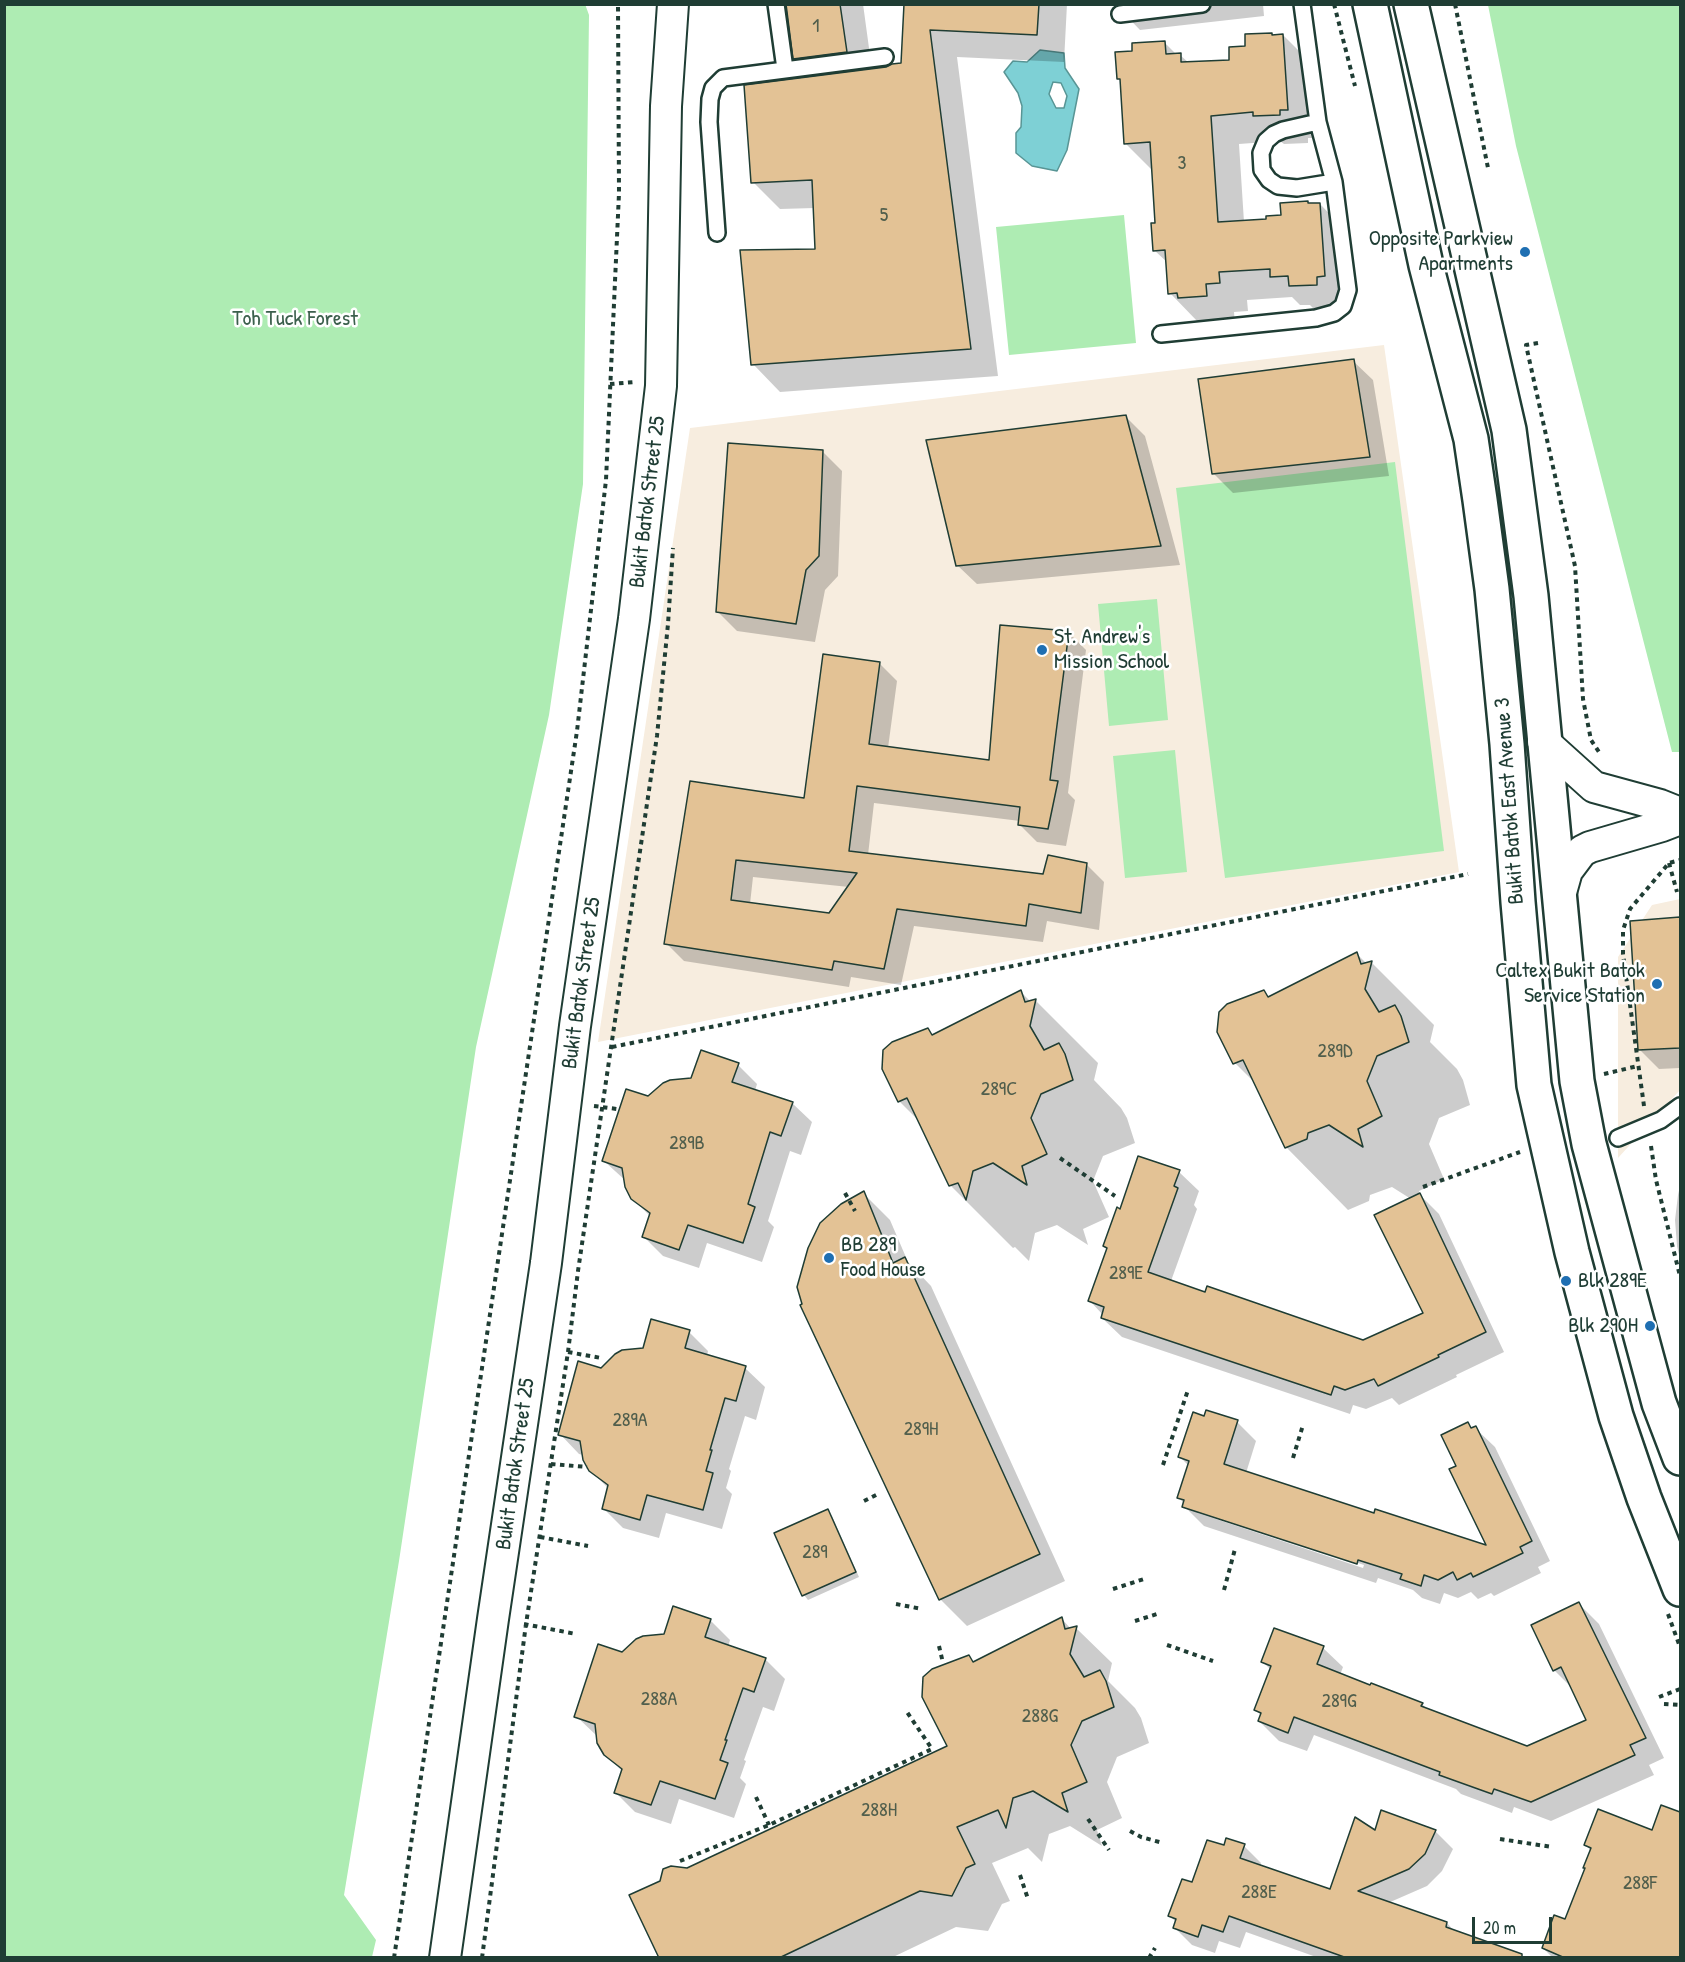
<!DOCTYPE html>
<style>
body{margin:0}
#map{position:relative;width:1685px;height:1962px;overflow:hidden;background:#fff;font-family:"Patrick Hand",sans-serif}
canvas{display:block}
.frame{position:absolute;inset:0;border:6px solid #1f3d34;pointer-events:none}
.scale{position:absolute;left:1472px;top:1917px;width:80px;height:27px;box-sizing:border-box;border:3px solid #1f3d34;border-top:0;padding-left:8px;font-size:18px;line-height:21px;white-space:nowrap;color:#1f3d34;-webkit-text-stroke:4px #fff;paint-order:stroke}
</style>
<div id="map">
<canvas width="1685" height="1962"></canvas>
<div class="frame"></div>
<div class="scale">20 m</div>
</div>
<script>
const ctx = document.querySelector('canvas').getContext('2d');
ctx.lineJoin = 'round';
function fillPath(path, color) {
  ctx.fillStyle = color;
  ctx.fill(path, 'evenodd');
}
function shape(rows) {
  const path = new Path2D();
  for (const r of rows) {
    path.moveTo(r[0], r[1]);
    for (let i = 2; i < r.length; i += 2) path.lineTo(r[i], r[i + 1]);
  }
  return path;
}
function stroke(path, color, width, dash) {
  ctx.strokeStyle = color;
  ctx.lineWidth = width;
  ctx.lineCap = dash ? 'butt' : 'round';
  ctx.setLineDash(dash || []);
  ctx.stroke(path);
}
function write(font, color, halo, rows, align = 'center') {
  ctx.font = font + ' "Patrick Hand",sans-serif';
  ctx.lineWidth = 5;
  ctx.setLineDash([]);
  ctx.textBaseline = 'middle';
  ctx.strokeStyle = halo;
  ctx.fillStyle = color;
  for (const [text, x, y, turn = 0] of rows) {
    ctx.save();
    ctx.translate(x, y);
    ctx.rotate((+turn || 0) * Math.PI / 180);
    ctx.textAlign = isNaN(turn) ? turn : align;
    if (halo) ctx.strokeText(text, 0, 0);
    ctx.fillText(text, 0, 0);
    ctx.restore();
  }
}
fillPath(shape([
 [1384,345,1459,872,598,1042,690,428],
 [1680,899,1680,1090,1618,1158,1618,957,1652,905]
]), '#f7eddf');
fillPath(shape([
 [5,4,585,4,589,15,583,484,549,715,476,1047,399,1561,344,1895,376,1940,372,1957,5,1957],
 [1488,5,1680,5,1680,752,1672,752,1516,146],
 [1124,215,1136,343,1009,355,996,227],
 [1395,462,1444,851,1225,878,1176,488],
 [1157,599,1168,720,1109,726,1098,604],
 [1175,750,1187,872,1125,878,1113,756]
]), '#aeecb3');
const water = shape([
 [1040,50,1064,53,1065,68,1079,89,1067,150,1057,171,1032,166,1016,153,1016,133,1021,127,1022,106,1018,93,1004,72,1013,61,1027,62,1040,50],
 [1053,82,1061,83,1067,96,1064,108,1056,108,1049,94,1053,82]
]);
fillPath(water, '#7ed0d5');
stroke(water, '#589595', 1.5);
fillPath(shape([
 [787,4,863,4,872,70,903,64,905,4,1067,4,1064,62,957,57,998,376,780,392,753,364,817,251,815,208,780,209,753,182,814,78,795,58],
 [1115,4,1263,4,1264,16,1140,30],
 [1283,35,1312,64,1316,138,1308,138,1308,143,1284,144,1280,141,1239,144,1244,222,1267,220,1282,216,1309,205,1320,204,1348,233,1353,304,1345,305,1319,314,1310,305,1300,305,1292,297,1247,300,1248,311,1234,312,1235,324,1208,326,1203,321,1198,322,1170,293,1168,263,1154,250,1156,224,1153,171,1125,143,1121,81,1119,78,1134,52,1164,42,1177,55,1180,55,1189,63,1231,61,1247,47],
 [1353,361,1373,380,1389,476,1233,493,1213,473],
 [1125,416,1145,436,1180,565,977,584,957,565],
 [822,451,842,471,838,576,825,590,815,642,737,631,717,611],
 [1068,632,1086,650,1068,793,1075,800,1066,846,1037,842,1019,824,1020,821,874,803,868,855,1045,875,1086,864,1104,882,1099,930,1047,921,1043,942,914,926,901,985,851,977,849,987,684,961,666,943,691,783,805,800,879,663,897,681,888,748,991,762],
 [753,877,849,887,830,915,750,904],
 [1680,919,1680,1068,1659,1069,1640,1050,1632,922],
 [1357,954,1367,964,1372,963,1434,1025,1430,1042,1457,1069,1463,1080,1470,1105,1439,1118,1429,1144,1444,1179,1419,1191,1420,1195,1439,1214,1504,1352,1456,1375,1457,1377,1399,1405,1392,1398,1366,1409,1353,1405,1350,1414,1122,1337,1102,1318,1103,1315,1090,1301,1108,1249,1105,1246,1121,1211,1179,1172,1199,1191,1194,1205,1197,1209,1171,1281,1364,1342,1425,1314,1411,1199,1392,1187,1370,1195,1369,1201,1348,1210,1286,1147,1256,1084,1235,1063,1264,992,1270,998],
 [1021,992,1031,1002,1036,1001,1098,1063,1094,1080,1121,1108,1127,1118,1135,1143,1103,1156,1093,1181,1109,1217,1083,1229,1088,1245,1057,1225,1035,1233,1029,1261,1015,1247,1013,1248,950,1185,920,1122,899,1101,928,1030,934,1036],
 [738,1065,757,1084,755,1091,792,1103,812,1122,801,1155,790,1151,768,1221,774,1227,762,1262,707,1243,699,1268,663,1256,643,1236,650,1216,632,1198,626,1181,604,1161,648,1098,692,1079],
 [1680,1186,1680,1259,1677,1246,1675,1220,1678,1195],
 [863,1193,890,1220,908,1262,931,1286,1065,1581,967,1626,940,1599],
 [689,1332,708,1351,707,1356,745,1368,765,1387,756,1420,745,1416,729,1469,731,1471,726,1488,732,1494,722,1529,666,1513,659,1538,623,1528,603,1508,609,1489,590,1470,583,1455,579,1454,560,1434,601,1369,644,1349],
 [1237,1422,1256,1441,1246,1473,1375,1515,1488,1547,1458,1467,1467,1424,1472,1429,1475,1428,1495,1447,1550,1561,1538,1567,1541,1573,1494,1596,1491,1593,1478,1599,1471,1592,1458,1598,1444,1593,1440,1604,1422,1598,1413,1590,1378,1578,1376,1583,1204,1526,1184,1506,1185,1504,1179,1498,1189,1466,1180,1457],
 [1198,1510,1364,1565,1363,1568,1198,1513],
 [827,1511,832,1516,859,1577,808,1600,804,1595,776,1534],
 [1579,1604,1599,1624,1664,1758,1649,1765,1654,1775,1551,1821,1514,1807,1512,1813,1461,1794,1456,1789,1314,1735,1307,1751,1279,1741,1259,1721,1261,1715,1256,1710,1271,1670,1263,1662,1323,1648,1343,1667,1340,1675,1422,1704,1428,1710,1527,1748,1588,1721,1573,1689,1554,1670,1533,1626],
 [674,1608,711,1621,730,1640,728,1647,765,1659,785,1679,774,1711,763,1707,744,1760,746,1761,740,1778,746,1784,734,1818,679,1799,671,1824,635,1812,615,1792,623,1772,605,1754,598,1737,576,1716,622,1654,665,1635],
 [1062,1619,1071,1629,1076,1628,1112,1663,1108,1681,1135,1708,1141,1718,1149,1743,1117,1757,1107,1782,1122,1818,1097,1830,1102,1846,1070,1826,1049,1834,1042,1862,1028,1848,992,1863,1010,1901,1002,1904,988,1931,956,1927,891,1958,660,1958,687,1870,949,1747,968,1657,974,1663],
 [1662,1807,1680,1814,1680,1958,1553,1958,1543,1948,1566,1921,1591,1851,1586,1845,1653,1832],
 [1382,1812,1436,1832,1453,1849,1442,1871,1427,1886,1388,1903,1447,1923,1456,1933,1499,1958,1319,1958,1246,1932,1240,1948,1219,1941,1215,1953,1192,1945,1175,1928,1177,1923,1170,1916,1193,1884,1225,1847,1244,1846,1261,1863,1260,1867,1331,1890,1376,1832]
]), '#0003');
const building = shape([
 [786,4,840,4,847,52,793,59,786,4],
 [904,4,1039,4,1037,35,930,30,971,349,751,365,740,250,815,249,812,180,751,183,744,85,886,67,892,64,901,63,904,4],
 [1272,33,1272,35,1283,34,1288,110,1280,110,1280,115,1253,116,1253,112,1211,116,1218,222,1266,219,1266,216,1281,215,1280,203,1308,201,1308,203,1320,203,1325,276,1317,277,1317,285,1289,286,1288,276,1270,277,1270,269,1219,272,1220,283,1206,284,1207,296,1178,298,1177,293,1168,294,1165,250,1153,251,1151,223,1155,223,1150,142,1124,144,1120,79,1117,79,1115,52,1132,51,1132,43,1165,41,1166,54,1181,53,1181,62,1229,60,1229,47,1245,46,1245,34,1272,33],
 [1354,359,1370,457,1212,474,1198,379,1354,359],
 [1126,415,1161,546,956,566,926,440,1126,415],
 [728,443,823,450,819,556,806,570,796,624,716,612,728,443],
 [1000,625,1069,631,1050,780,1058,781,1048,829,1018,825,1020,807,857,786,849,851,1043,874,1048,855,1087,863,1081,913,1029,904,1026,926,897,909,884,969,834,961,832,970,664,944,690,781,804,798,823,654,880,662,869,744,989,760,1000,625],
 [736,860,857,873,829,913,731,900,736,860],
 [1680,917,1680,1048,1638,1050,1630,921,1680,917],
 [1357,952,1361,964,1372,961,1365,989,1379,1012,1395,1005,1401,1016,1409,1042,1377,1056,1367,1081,1382,1116,1358,1129,1363,1147,1329,1125,1308,1133,1307,1139,1285,1148,1243,1060,1233,1064,1217,1032,1219,1012,1227,1004,1264,990,1268,997,1357,952],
 [1021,990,1025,1002,1036,999,1030,1026,1044,1050,1059,1043,1065,1054,1073,1080,1041,1094,1031,1118,1047,1154,1022,1166,1027,1185,993,1163,973,1171,966,1200,958,1183,949,1186,907,1098,898,1102,882,1069,883,1050,892,1042,928,1028,932,1035,1021,990],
 [701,1050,739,1063,732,1082,793,1102,781,1136,770,1132,748,1204,755,1207,743,1243,688,1225,679,1250,642,1237,650,1213,631,1199,625,1187,622,1168,602,1161,626,1089,648,1096,663,1083,670,1080,691,1078,701,1050],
 [1138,1156,1180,1170,1174,1186,1178,1188,1148,1272,1205,1292,1207,1286,1363,1340,1423,1313,1374,1215,1420,1193,1486,1332,1438,1355,1439,1357,1378,1386,1374,1379,1345,1390,1334,1386,1331,1395,1101,1318,1104,1307,1088,1301,1107,1248,1103,1246,1117,1207,1120,1209,1138,1156],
 [864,1191,893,1263,905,1257,1040,1554,939,1600,800,1305,802,1304,797,1287,808,1248,820,1223,841,1204,864,1191],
 [651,1319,690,1330,685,1348,746,1366,736,1401,725,1398,710,1450,712,1450,706,1471,713,1473,703,1510,647,1495,640,1520,602,1509,608,1485,589,1471,583,1460,580,1441,558,1435,578,1361,601,1368,615,1354,622,1350,643,1348,651,1319],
 [1206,1410,1238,1420,1224,1464,1374,1513,1375,1509,1486,1545,1449,1469,1456,1466,1441,1435,1468,1422,1471,1428,1476,1426,1532,1541,1520,1547,1523,1553,1473,1577,1471,1573,1457,1580,1453,1572,1438,1580,1424,1575,1421,1586,1400,1579,1402,1574,1358,1560,1357,1564,1182,1507,1184,1500,1177,1498,1189,1461,1178,1457,1193,1412,1204,1416,1206,1410],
 [828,1509,856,1572,802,1596,774,1533,828,1509],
 [1579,1602,1646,1738,1630,1745,1635,1755,1531,1802,1494,1789,1492,1794,1439,1775,1440,1772,1294,1717,1288,1733,1258,1721,1261,1713,1254,1710,1271,1666,1261,1662,1274,1628,1324,1646,1317,1664,1370,1685,1371,1683,1423,1703,1421,1706,1527,1746,1586,1720,1561,1667,1553,1671,1531,1625,1579,1602],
 [673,1606,711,1619,705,1637,766,1658,754,1692,743,1688,725,1740,727,1740,720,1760,728,1763,715,1799,660,1781,651,1805,614,1793,622,1769,604,1755,597,1743,595,1724,574,1717,598,1644,622,1652,636,1639,643,1636,664,1634,673,1606],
 [1062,1617,1065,1629,1077,1626,1070,1654,1084,1677,1100,1670,1106,1681,1114,1707,1082,1721,1071,1745,1087,1782,1062,1793,1068,1812,1033,1791,1013,1798,1006,1828,998,1810,957,1827,975,1864,966,1868,952,1896,920,1891,779,1958,659,1958,629,1895,660,1881,663,1869,671,1866,687,1868,947,1746,922,1697,923,1677,932,1669,969,1655,973,1662,1062,1617],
 [1661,1805,1680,1812,1680,1958,1565,1958,1542,1948,1554,1915,1565,1919,1585,1868,1583,1868,1591,1848,1584,1845,1598,1809,1652,1830,1661,1805],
 [1381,1810,1436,1830,1425,1854,1409,1869,1358,1891,1447,1922,1446,1927,1522,1954,1522,1958,1347,1958,1229,1916,1223,1932,1202,1925,1198,1937,1173,1928,1176,1919,1168,1916,1182,1879,1192,1882,1207,1840,1224,1845,1226,1838,1245,1844,1240,1858,1330,1889,1355,1817,1375,1830,1381,1810]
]);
fillPath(building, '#e3c295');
stroke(building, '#1f3d34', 1.5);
const service = shape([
 [776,4,785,69],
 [1120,14,1202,4],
 [1318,122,1283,130,1274,134,1266,141,1261,153,1262,170,1269,180,1278,186,1297,188,1334,182],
 [717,233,709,122,710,99,713,88,723,78,885,57],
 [1161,334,1316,318,1334,313,1343,306,1348,290,1334,182,1318,122,1302,4],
 [1618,1138,1661,1120,1680,1106]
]);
const minor = shape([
 [1543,741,1594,787,1660,805,1680,813],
 [1560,896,1567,871,1582,851,1590,847,1662,826,1680,819],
 [445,1958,493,1619,546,1263,575,1026,634,619,661,386,666,106,673,4]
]);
const primary = shape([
 [1370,4,1426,265,1471,439,1480,500,1492,589,1507,744,1518,902,1534,1085,1572,1252,1616,1416,1644,1498,1680,1589],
 [1411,4,1509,430,1531,596,1577,1081,1589,1144,1659,1403,1680,1458]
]);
stroke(service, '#1f3d34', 20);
stroke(minor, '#1f3d34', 34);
stroke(primary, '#1f3d34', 38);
stroke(shape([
 [1334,4,1355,86],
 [1455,4,1488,168],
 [1538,343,1526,345,1575,566,1583,699,1591,740,1599,752],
 [610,384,635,382],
 [1669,863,1677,892],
 [612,1047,1468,874],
 [1604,1074,1638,1066],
 [594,1106,617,1109],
 [1644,1106,1623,954,1623,930,1630,909,1669,863,1680,860],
 [1651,1146,1656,1180,1680,1276],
 [1060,1158,1115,1196],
 [1423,1187,1520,1152],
 [845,1193,855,1211],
 [568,1352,601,1358],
 [1293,1458,1303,1425],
 [551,1464,587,1467],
 [1163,1465,1188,1390],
 [864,1501,880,1493],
 [540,1537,588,1546],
 [1113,1589,1144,1579],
 [1224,1590,1235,1549],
 [896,1604,922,1609],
 [1668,1614,1680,1647],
 [1135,1621,1157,1614],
 [524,1624,576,1634],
 [1167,1645,1213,1661],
 [939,1646,943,1663],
 [1659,1697,1680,1689],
 [1664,1704,1680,1705],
 [756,1797,769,1825],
 [1088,1819,1109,1850],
 [1130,1831,1141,1837,1163,1843],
 [1500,1839,1552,1847],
 [680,1861,769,1825,932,1749,907,1712],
 [1020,1875,1028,1899],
 [394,1958,577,731,606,480,619,193,618,4],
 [482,1958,526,1624,568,1352,578,1271,657,736,668,624,673,548],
 [1149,1958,1155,1948]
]), '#1f3d34', 4, [4.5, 4.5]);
stroke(service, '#fff', 15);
stroke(minor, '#fff', 30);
stroke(primary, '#fff', 33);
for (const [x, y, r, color] of [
 [1525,252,6,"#1f6fb2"],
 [1042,650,6,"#1f6fb2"],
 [1657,984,6,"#1f6fb2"],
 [829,1258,6,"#1f6fb2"],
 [1566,1281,6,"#1f6fb2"],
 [1650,1326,6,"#1f6fb2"]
]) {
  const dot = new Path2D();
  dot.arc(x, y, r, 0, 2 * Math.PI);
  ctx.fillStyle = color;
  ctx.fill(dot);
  stroke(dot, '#fff', 2);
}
write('20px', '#505e4c', null, [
 ["1",816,27],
 ["3",1182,164],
 ["5",884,216],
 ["289D",1335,1052],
 ["289C",999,1090],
 ["289B",687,1144],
 ["289E",1126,1274],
 ["289A",630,1421],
 ["289H",921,1430],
 ["289",815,1553],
 ["288A",659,1700],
 ["289G",1339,1702],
 ["288G",1040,1717],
 ["288H",879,1811],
 ["288F",1640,1884],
 ["288E",1259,1893]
]);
write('22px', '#1f3d34', '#fff', [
 ["Opposite Parkview",1513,239],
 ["Apartments",1513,264],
 ["St. Andrew's",1054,637,"left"],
 ["Mission School",1054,662,"left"],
 ["Caltex Bukit Batok",1645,971],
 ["Service Station",1645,996],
 ["BB 289",841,1245,"left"],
 ["Food House",841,1270,"left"],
 ["Blk 289E",1578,1281,"left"],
 ["Blk 290H",1638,1326]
], 'right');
write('22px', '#3c604d', '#fff', [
 ["Toh Tuck Forest",295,319]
]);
write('22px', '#1f3d34', '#fff', [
 ["Bukit Batok Street 25",648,502,-83],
 ["Bukit Batok East Avenue 3",1510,801,-94],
 ["Bukit Batok Street 25",582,983,-82],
 ["Bukit Batok Street 25",516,1464,-82]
]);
</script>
